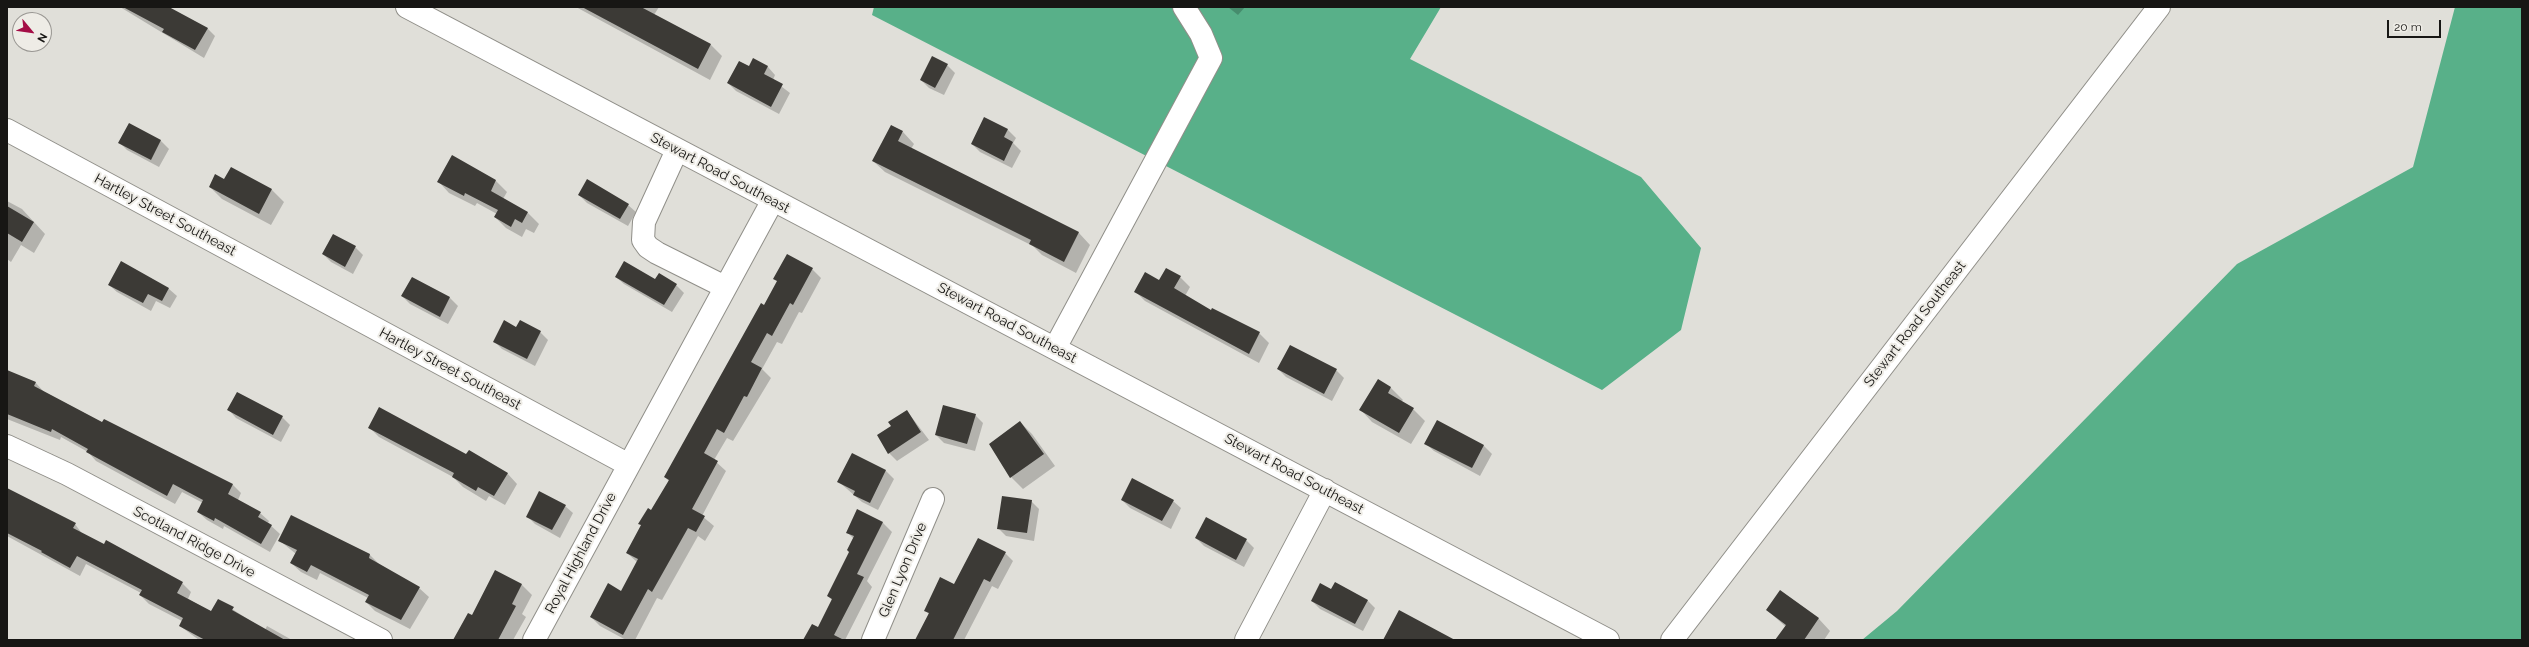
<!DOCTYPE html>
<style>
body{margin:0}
#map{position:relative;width:2529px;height:647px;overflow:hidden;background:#e0dfd9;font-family:Raleway,sans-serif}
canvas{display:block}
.frame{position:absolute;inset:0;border:8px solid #171614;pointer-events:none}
.north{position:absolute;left:12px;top:12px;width:40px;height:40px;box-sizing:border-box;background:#eeece6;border:1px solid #989692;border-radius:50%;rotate:119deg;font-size:11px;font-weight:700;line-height:16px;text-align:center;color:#171614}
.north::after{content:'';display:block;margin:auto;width:14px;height:18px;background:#a40d46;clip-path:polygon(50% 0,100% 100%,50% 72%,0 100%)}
.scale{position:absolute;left:2387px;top:20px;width:54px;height:18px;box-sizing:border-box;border:2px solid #171614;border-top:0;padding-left:5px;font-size:12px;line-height:14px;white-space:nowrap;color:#171614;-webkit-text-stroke:3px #eeece6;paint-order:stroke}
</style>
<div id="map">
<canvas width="2529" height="647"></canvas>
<div class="frame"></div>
<div class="north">N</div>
<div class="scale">20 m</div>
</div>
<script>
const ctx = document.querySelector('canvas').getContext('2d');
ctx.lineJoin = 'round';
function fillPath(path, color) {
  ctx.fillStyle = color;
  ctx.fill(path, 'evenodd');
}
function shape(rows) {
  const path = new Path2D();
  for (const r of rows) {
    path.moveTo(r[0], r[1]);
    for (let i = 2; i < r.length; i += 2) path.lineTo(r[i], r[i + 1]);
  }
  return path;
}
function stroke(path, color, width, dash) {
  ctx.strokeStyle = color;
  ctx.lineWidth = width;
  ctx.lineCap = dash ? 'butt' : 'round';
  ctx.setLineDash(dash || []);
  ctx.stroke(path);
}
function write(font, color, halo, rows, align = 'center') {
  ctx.font = font + ' Raleway,sans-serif';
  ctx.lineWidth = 4;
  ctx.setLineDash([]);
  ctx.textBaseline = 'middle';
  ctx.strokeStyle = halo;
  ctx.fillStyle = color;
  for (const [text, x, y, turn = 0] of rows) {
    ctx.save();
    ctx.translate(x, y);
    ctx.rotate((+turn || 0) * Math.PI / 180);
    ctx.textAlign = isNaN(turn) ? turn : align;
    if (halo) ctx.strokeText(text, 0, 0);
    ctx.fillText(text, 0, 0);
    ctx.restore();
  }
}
fillPath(shape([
 [874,7,1441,7,1410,59,1641,177,1701,248,1681,330,1602,390,872,15],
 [2455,7,2522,7,2522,640,1862,640,1897,611,2237,264,2413,167]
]), '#58b089');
fillPath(shape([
 [120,7,167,7,207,28,215,36,204,58],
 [576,7,659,7,654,15,710,44,722,56,710,80],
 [1228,7,1245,7,1238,15],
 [754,60,768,67,775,75,773,80,790,93,779,114,736,91,728,83,750,67],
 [947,65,955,73,944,95,929,88,921,80],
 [985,118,1008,130,1016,138,1013,143,1021,151,1012,168,980,152,972,144],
 [129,124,161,141,169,149,159,167,127,150,119,142],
 [903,132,914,144,911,149,1079,233,1090,245,1076,273,1042,255,1033,246,885,172,873,161],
 [452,157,496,181,507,192,503,199,528,213,539,224,534,233,526,229,522,237,506,228,495,217,497,214,477,203,475,206,449,193,439,182],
 [231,168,272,190,284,202,271,225,222,199,210,187,225,180],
 [579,195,628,205,636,212,628,226,587,203],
 [7,201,22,209,45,234,34,253,21,245,11,262,7,259],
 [355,247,363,255,353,274,331,262,323,254],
 [122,262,169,289,177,296,170,308,156,301,151,311,117,292,109,285],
 [812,269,821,278,802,313,799,312,782,344,777,342,762,369,771,378,733,441,727,438,714,460,726,471,702,516,714,526,705,541,698,536,662,600,657,598,635,640,626,640,600,626,591,617,622,592,637,562,627,553,669,481,665,477,764,306],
 [616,277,676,285,684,293,672,312,624,284],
 [1180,277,1190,287,1185,296,1212,311,1259,333,1269,343,1259,363,1145,301,1135,291,1160,281],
 [412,278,450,298,458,306,448,324,410,304,402,296],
 [540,332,548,340,535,366,502,349,495,342],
 [1278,369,1336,370,1344,378,1332,401,1286,377],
 [7,378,35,382,44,392,103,423,104,420,233,485,241,493,238,500,260,513,269,521,268,523,280,534,270,552,224,526,223,529,207,520,198,512,203,503,182,492,175,504,96,461,88,452,61,437,60,440,7,419],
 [1378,380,1391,388,1403,400,1401,402,1413,409,1425,421,1411,444,1372,422,1361,410],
 [229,410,282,417,290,425,281,442,236,418],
 [907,411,929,440,897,461,889,453,892,427],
 [975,415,983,423,975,451,944,443,936,435],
 [1020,422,1032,434,1055,466,1023,489,1011,477],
 [1437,422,1484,446,1492,454,1480,476,1434,451,1426,444],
 [369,427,467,456,507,473,517,484,505,505,489,496,486,501,463,487,453,477,379,437],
 [852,454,886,471,894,479,878,510,862,502,839,482],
 [7,492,75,524,83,535,182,583,191,592,188,599,212,612,218,600,265,630,267,626,292,640,199,640,180,626,182,621,149,604,140,595,141,593,86,564,80,576,7,536],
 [1122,500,1173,501,1181,508,1171,529,1130,508],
 [1031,501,1039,509,1034,541,1006,536,998,528],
 [565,506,573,513,560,538,535,524,527,516],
 [858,511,883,523,892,532,867,581,872,587,845,640,804,640,818,628,832,600,828,596,850,552,854,539,847,532],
 [291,516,370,555,379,564,419,588,429,597,410,629,375,611,366,602,368,598,320,573,317,580,301,572,291,563,296,554,279,540],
 [1196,538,1246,540,1254,548,1244,567,1204,546],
 [1005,553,1013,561,998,589,992,586,964,640,916,640,929,614,926,611,954,585],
 [495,572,522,585,532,595,522,614,526,617,513,640,454,640,473,616],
 [1780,592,1819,619,1830,631,1824,640,1776,640,1786,627,1767,610],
 [1367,600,1375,608,1363,631,1320,609,1312,601]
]), '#0003');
fillPath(shape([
 [123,7,169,7,208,28,195,50,162,32,164,29],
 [582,7,641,7,711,44,698,69],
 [932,56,948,64,935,88,920,80],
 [753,58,768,66,764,74,783,84,771,107,727,83,739,61,749,66],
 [984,117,1008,129,1004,137,1013,142,1004,161,971,144],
 [129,123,161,140,151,160,118,143],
 [891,125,903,131,898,141,1079,232,1064,262,1029,244,1031,240,872,161],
 [452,155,496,180,491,191,528,212,522,223,515,219,511,227,494,217,498,210,465,193,464,196,437,182],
 [231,167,272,189,259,214,209,187,215,174,224,179],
 [587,179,629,204,620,219,578,195],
 [7,206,34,222,22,242,7,233],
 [333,234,356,246,345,267,322,254],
 [787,254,813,268,793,305,790,303,772,336,767,333,751,362,762,368,747,397,744,396,724,433,717,429,704,453,718,461,692,509,705,516,696,532,688,528,652,592,648,589,623,635,590,617,608,583,621,591,638,559,626,553,641,525,638,524,648,508,651,510,669,480,664,477,761,303,764,305,777,281,773,279],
 [121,261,169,288,162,301,148,294,143,303,108,285],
 [624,261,655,279,659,273,677,284,664,305,615,277],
 [1166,268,1181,276,1174,288,1211,310,1212,308,1260,332,1249,354,1134,292,1145,272,1159,280],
 [412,277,450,297,440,317,401,296],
 [504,320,516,327,520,320,541,331,527,359,493,342],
 [1290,345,1337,369,1324,394,1277,369],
 [7,370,36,382,34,386,102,422,104,419,233,484,228,494,261,512,258,517,272,525,261,544,215,518,214,521,197,512,203,500,173,484,167,496,86,452,88,449,52,429,51,432,7,414],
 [1378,379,1391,387,1388,393,1414,408,1399,433,1359,410],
 [237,392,283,416,273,435,227,410],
 [943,405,976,414,967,444,935,435],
 [379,407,466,454,469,450,508,473,494,496,478,487,476,491,452,477,454,473,368,428],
 [907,410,921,432,888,454,877,435,891,426,888,422],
 [1437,420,1484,445,1472,468,1424,444],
 [1020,421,1044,454,1010,478,989,444],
 [852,453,886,470,870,503,853,495,855,491,837,482],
 [1132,478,1174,500,1162,521,1121,500],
 [7,488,76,523,73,528,104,544,106,540,183,582,177,593,211,611,218,599,234,607,232,610,285,640,205,640,179,626,183,618,139,595,142,590,77,556,70,568,41,552,42,551,7,533],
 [539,491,566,505,552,530,526,517],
 [1002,496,1032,500,1027,533,997,529],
 [857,509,883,522,857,574,864,577,834,635,844,640,803,640,812,624,818,627,832,599,827,596,849,552,847,550,854,536,846,533],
 [291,515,370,554,369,558,420,587,401,620,365,602,369,595,311,565,307,572,290,563,297,550,278,541],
 [1206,517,1247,539,1236,560,1195,538],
 [978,538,1006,552,990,582,984,579,953,640,915,640,929,613,924,611,940,577,954,584],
 [495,570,522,584,512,604,516,606,498,640,453,640,468,613,472,615],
 [1335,582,1368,600,1355,624,1311,601,1320,583,1331,589],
 [1780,590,1819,618,1804,640,1775,640,1786,625,1766,610],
 [1399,610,1455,640,1383,640]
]), '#3c3a36');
const minor = shape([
 [407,7,1608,640],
 [7,130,629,465],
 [677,150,644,222,643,240,648,247,657,253,725,287],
 [1055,348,1211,58,1201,34,1184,7],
 [7,446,67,474,381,640],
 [534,640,773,200],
 [873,640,933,499],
 [1246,640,1325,490],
 [1672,640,2159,7]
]);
stroke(minor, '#908f89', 24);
stroke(minor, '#fff', 22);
write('14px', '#171614', '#eeece6', [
 ["Stewart Road Southeast",720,173,28],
 ["Hartley Street Southeast",165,215,28],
 ["Stewart Road Southeast",1007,323,28],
 ["Stewart Road Southeast",1915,324,-52],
 ["Hartley Street Southeast",450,369,28],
 ["Stewart Road Southeast",1294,474,28],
 ["Scotland Ridge Drive",194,542,28],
 ["Royal Highland Drive",581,553,-62],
 ["Glen Lyon Drive",903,570,-67]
]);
</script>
